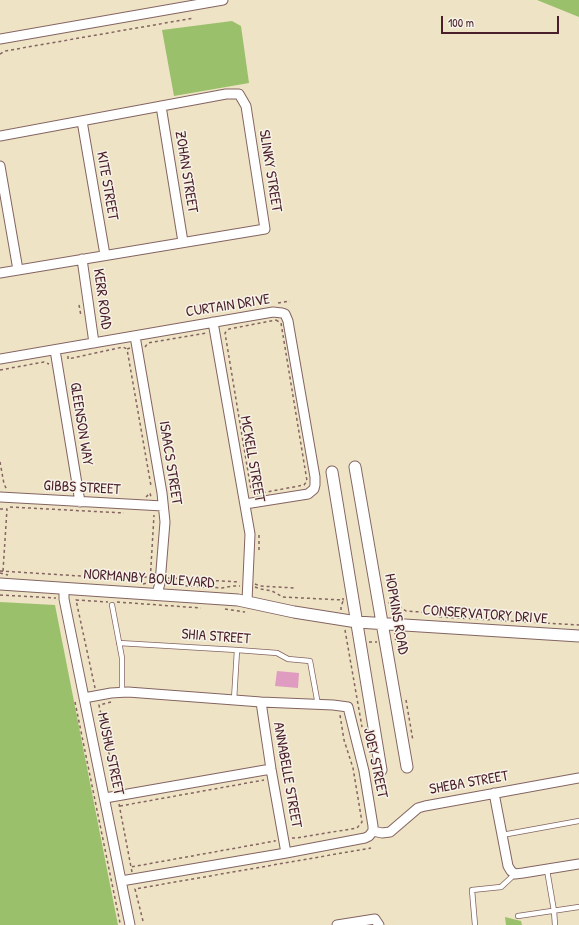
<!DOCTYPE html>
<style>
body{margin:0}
#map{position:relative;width:579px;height:925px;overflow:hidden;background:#eee3c5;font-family:"Patrick Hand",sans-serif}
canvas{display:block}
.scale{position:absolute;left:441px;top:16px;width:118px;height:18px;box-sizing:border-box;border:2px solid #4a1f2b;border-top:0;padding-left:5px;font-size:12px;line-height:14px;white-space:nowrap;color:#4a1f2b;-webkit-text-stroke:3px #f7f3e8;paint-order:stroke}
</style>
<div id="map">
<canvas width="579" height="925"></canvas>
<div class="scale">100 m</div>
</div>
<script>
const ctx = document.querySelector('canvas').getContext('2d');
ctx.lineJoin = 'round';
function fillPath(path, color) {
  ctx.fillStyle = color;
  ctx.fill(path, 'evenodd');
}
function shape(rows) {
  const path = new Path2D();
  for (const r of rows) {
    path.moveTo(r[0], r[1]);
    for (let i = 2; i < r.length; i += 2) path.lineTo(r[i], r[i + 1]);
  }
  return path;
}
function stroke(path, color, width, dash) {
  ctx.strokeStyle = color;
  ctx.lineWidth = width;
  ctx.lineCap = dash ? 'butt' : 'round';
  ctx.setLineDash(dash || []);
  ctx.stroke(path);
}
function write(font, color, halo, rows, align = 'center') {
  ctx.font = font + ' "Patrick Hand",sans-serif';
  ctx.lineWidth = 3;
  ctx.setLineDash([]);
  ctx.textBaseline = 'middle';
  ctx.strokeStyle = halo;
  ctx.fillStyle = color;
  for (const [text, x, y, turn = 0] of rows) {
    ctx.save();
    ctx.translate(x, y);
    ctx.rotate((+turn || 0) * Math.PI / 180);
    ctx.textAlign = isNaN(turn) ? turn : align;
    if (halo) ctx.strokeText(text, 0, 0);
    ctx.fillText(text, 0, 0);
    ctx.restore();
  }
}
fillPath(shape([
 [537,0,579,0,579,17],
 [232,21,241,26,249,83,174,96,162,30],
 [0,602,55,605,118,925,0,925],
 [505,917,521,921,522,925,506,925]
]), '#9ac06b');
fillPath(shape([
 [277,671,299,673,298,688,275,686]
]), '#e09cc0');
const service = shape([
 [112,605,122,658,122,693],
 [119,643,237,650,277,653,288,659,310,661,318,705],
 [234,700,237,650],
 [502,835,579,821],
 [547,870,554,911,555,925],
 [518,916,579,907],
 [475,925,472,890,501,887,515,874]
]);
const minor = shape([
 [0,39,223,0],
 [161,106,183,242],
 [82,121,105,255],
 [0,136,226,94,239,94,246,106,265,229,0,273],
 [0,166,18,270],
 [82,259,94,343],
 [213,322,250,534,247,601],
 [135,336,162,493,165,522,160,583,157,594],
 [55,350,80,502],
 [0,359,273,312,282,313,285,314,288,321,289,327,315,477,315,485,314,489,308,494,245,504],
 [0,497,163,506],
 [64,588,64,599,130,925],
 [84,698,111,693,128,692,261,702,333,705,348,707,364,771,373,826,373,831,369,836,365,838,286,853,133,879,121,881],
 [261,702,271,769,286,853],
 [494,793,508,866,511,871,515,874,523,873,579,864],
 [105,798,271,769],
 [373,831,382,833,390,832,418,808,425,806,579,778],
 [337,925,375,919,379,925]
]);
const tertiary = shape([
 [355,467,407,767],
 [332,472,381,770],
 [0,584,238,600,294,612,357,622,579,636]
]);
stroke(service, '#836461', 6);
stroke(minor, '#836461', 11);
stroke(tertiary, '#836461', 13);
stroke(shape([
 [0,54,5,51,194,18],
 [278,303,290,301],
 [79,305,81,316],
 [276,320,281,323,307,481,304,485,256,494,251,490,225,333,229,329,276,320],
 [145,347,148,343,206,333,206,332],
 [130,348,127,349,151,486],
 [68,356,68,359,123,347,127,349],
 [0,370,44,362,49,364],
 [0,462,4,484,7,490],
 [146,497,150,493,151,497],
 [10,507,124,513],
 [0,509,7,509,3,571],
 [259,550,259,534],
 [0,571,112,578,150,577],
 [0,573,8,575],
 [168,578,240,582],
 [168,581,187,586,222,588,233,586,240,586],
 [150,583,154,515],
 [143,584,151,582],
 [255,584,260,586,294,588],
 [255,587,261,589,272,591,283,597,343,600,343,598],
 [0,595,56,598],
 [117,602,201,608],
 [388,603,394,603,406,611,421,612,441,617,579,625],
 [391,603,393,615],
 [225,609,245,612],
 [341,610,341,607,343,601],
 [345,630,362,727],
 [395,640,396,639,395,633],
 [369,642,377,642],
 [95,688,76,600,108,602],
 [406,700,413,741],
 [75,702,120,923],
 [111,702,99,705,116,787],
 [119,804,131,867],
 [120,806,264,780],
 [292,838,296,838,357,828,362,822,353,768,344,740,340,715],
 [132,872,131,867,275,841,275,840],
 [143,921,135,889,371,848]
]), '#836461', 1.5, [3, 3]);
stroke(service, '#fff', 4.5);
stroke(minor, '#fff', 9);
stroke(tertiary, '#fff', 11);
write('15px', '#4a1f2b', '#f7f3e8', [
 ["SLINKY STREET",270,171,81],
 ["ZOHAN STREET",186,172,81],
 ["KITE STREET",107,186,80],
 ["KERR ROAD",102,299,82],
 ["CURTAIN DRIVE",228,306,-9],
 ["GLEENSON WAY",81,424,81],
 ["MCKELL STREET",252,459,80],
 ["ISAACS STREET",170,463,81],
 ["GIBBS STREET",82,488,3],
 ["NORMANBY BOULEVARD",149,579,4],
 ["HOPKINS ROAD",396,614,80],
 ["CONSERVATORY DRIVE",485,615,4],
 ["SHIA STREET",216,637,4],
 ["MUSHU STREET",110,754,78],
 ["JOEY STREET",375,763,78],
 ["ANNABELLE STREET",287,775,80],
 ["SHEBA STREET",469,783,-10]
]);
</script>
